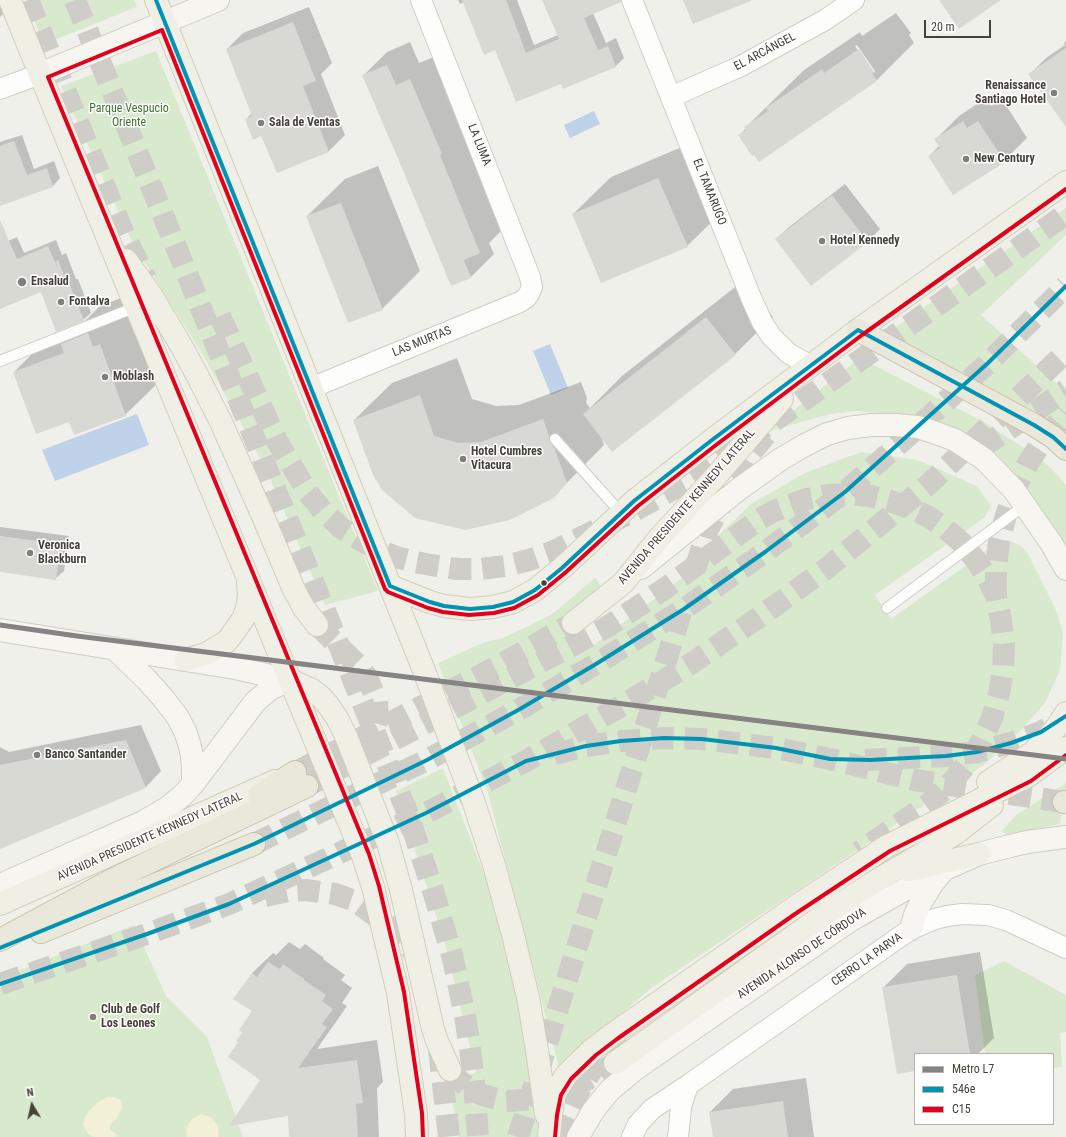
<!DOCTYPE html>
<meta charset="utf-8">
<style>
body{margin:0}
#map{position:relative;width:1066px;height:1137px;overflow:hidden;background:#f0f0eb;font-family:"Roboto Condensed",sans-serif}
canvas{display:block}
.legend{position:absolute;left:914px;top:1053px;width:140px;height:72px;box-sizing:border-box;background:#fff;border:1px solid #b5b3af;margin:0;padding:5px 7px;list-style:none;font-size:12px;color:#454238}
.legend li{display:flex;align-items:center;gap:8px;height:20px}
.legend b{width:20px;border:1px solid #b5b3af}
.north{position:absolute;left:12px;top:1085px;width:40px;height:40px;-webkit-text-stroke:3px #fff;paint-order:stroke;rotate:351deg;font-size:11px;font-weight:700;line-height:16px;text-align:center;color:#454238}
.north::after{content:'';display:block;margin:auto;width:14px;height:18px;background:#454238;clip-path:polygon(50% 0,100% 100%,50% 72%,0 100%)}
.scale{position:absolute;left:924px;top:20px;width:67px;height:18px;box-sizing:border-box;border:2px solid #454238;border-top:0;padding-left:5px;font-size:12px;line-height:14px;white-space:nowrap;color:#454238;-webkit-text-stroke:3px #fff;paint-order:stroke}
</style>
<div id="map">
<canvas width="1066" height="1137"></canvas>
<ul class="legend">
<li><b style="height:5px;background:#868383"></b>Metro L7</li>
<li><b style="height:5px;background:#0093b3"></b>546e</li>
<li><b style="height:5px;background:#e2001a"></b>C15</li>
</ul>
<div class="north">N</div>
<div class="scale">20 m</div>
</div>
<script>
const ctx = document.querySelector('canvas').getContext('2d');
ctx.lineJoin = 'round';
function fillPath(path, color) {
  ctx.fillStyle = color;
  ctx.fill(path, 'evenodd');
}
function shape(rows) {
  const path = new Path2D();
  for (const r of rows) {
    path.moveTo(r[0], r[1]);
    for (let i = 2; i < r.length; i += 2) path.lineTo(r[i], r[i + 1]);
  }
  return path;
}
function stroke(path, color, width, dash) {
  ctx.strokeStyle = color;
  ctx.lineWidth = width;
  ctx.lineCap = dash ? 'butt' : 'round';
  ctx.setLineDash(dash || []);
  ctx.stroke(path);
}
function write(font, color, halo, rows, align = 'center') {
  ctx.font = font + ' "Roboto Condensed",sans-serif';
  ctx.lineWidth = 3;
  ctx.setLineDash([]);
  ctx.textBaseline = 'middle';
  ctx.strokeStyle = halo;
  ctx.fillStyle = color;
  for (const [text, x, y, turn = 0] of rows) {
    ctx.save();
    ctx.translate(x, y);
    ctx.rotate((+turn || 0) * Math.PI / 180);
    ctx.textAlign = isNaN(turn) ? turn : align;
    if (halo) ctx.strokeText(text, 0, 0);
    ctx.fillText(text, 0, 0);
    ctx.restore();
  }
}
fillPath(shape([
 [26,0,134,0,137,7,44,44],
 [156,51,378,591,325,605,268,474,248,436,203,355,133,244,61,86],
 [1066,208,1066,235,981,315,1063,390,1066,387,1066,435,883,336],
 [860,358,984,422,1032,453,1050,467,1066,485,1066,549,1059,538,1000,458,952,429,904,415,856,411,830,414,766,432],
 [861,452,918,460,977,486,991,506,984,518,875,595,891,619,1000,541,1008,540,1021,546,1027,552,1046,590,1057,613,1063,633,1060,670,1045,703,1023,728,984,765,650,989,559,1068,488,793,438,663,485,642,503,638,551,615,596,577,601,589,563,617,586,651,687,574,722,532,751,504,805,473],
 [443,768,486,879,518,983,542,1137,459,1137,458,1127,448,1084,476,1072,444,940,396,791],
 [1066,783,1066,794,1065,794,1060,824,1006,835,1002,831,1016,815],
 [134,925,166,996,207,1037,243,1137,0,1137,0,978],
 [1004,961,1066,995,1066,1032,1060,1033,1062,1067,1053,1068,1053,1054,985,1054,975,975]
]), '#d9e9cd');
fillPath(shape([
 [107,1097,114,1097,121,1100,122,1108,117,1118,110,1125,110,1130,116,1134,117,1137,93,1137,88,1134,83,1125,86,1114,97,1103],
 [201,1114,211,1117,218,1126,218,1137,187,1137,186,1128,191,1120]
]), '#f2f1d8');
fillPath(shape([
 [594,111,600,124,570,138,564,125],
 [550,344,568,388,551,395,533,351],
 [137,414,149,445,55,481,42,450]
]), '#bfd2ea');
fillPath(shape([
 [0,0,13,3,0,17],
 [458,0,517,0,534,45,558,35,543,0,603,0,593,13,606,43,616,38,624,58,616,66,563,87,561,82,496,49,464,2,460,4],
 [309,7,332,63,321,74,345,135,329,151,277,172,262,135,246,119,252,113,227,49,243,33],
 [896,13,911,33,909,35,914,43,877,80,759,161,739,136,746,128,746,127,804,70,860,32,862,36],
 [857,45,875,71,874,73,855,46],
 [1066,41,1066,113,1030,74,1046,58,1065,45,1064,43],
 [410,42,419,63,434,57,503,229,489,243,494,254,471,277,364,75,387,52],
 [986,98,991,106,1002,99,1027,138,1004,161,929,156,940,145,936,139,959,116],
 [22,135,34,169,54,161,60,178,53,186,0,205,0,142],
 [696,141,725,209,687,246,573,214,611,177],
 [378,166,420,271,382,309,307,216,345,179],
 [845,184,880,229,868,241,811,284,776,239,789,227],
 [17,237,24,253,56,240,62,255,66,253,76,279,78,279,91,313,83,320,42,291,0,308,0,241,6,242],
 [744,280,773,317,735,354,601,436,604,445,553,497,354,420,392,383,457,358,472,399,496,406,519,405,581,382,587,398,586,403,590,408,622,376],
 [126,296,163,378,125,415,69,421,14,372,52,334,84,322,100,306],
 [0,527,69,536,64,571,55,579,0,571],
 [141,725,161,771,146,787,0,848,0,747,9,752],
 [289,942,300,949,305,944,324,958,323,959,345,975,341,980,352,988,342,1003,347,1006,317,1049,377,1040,383,1082,377,1088,379,1137,290,1137,289,1115,261,1079,240,1042,253,1011,235,999,252,973,273,953,276,955],
 [980,952,994,1038,978,1054,915,1054,915,1070,884,987,907,964],
 [806,1078,814,1137,714,1137,710,1112,733,1089]
]), '#0003');
fillPath(shape([
 [462,0,506,0,526,53,559,39,542,0,621,0,621,2,584,18,598,50,608,46,616,67,563,89,561,84,516,102,495,50,484,55],
 [683,0,751,0,751,1,693,24],
 [939,0,1001,0,959,29],
 [293,22,316,81,303,86,329,152,277,173,261,136,253,140,245,119,252,116,226,49],
 [1066,48,1066,127,1028,74],
 [859,49,874,72,872,73,877,81,759,162,754,155,752,156,738,135,746,130,744,127,768,111,766,108,822,69,824,73],
 [387,65,396,85,410,79,442,154,440,155,480,253,464,260,471,278,451,286,402,168,362,75],
 [963,121,967,128,978,121,1005,162,953,195,928,156,940,148,934,139],
 [14,141,27,175,47,168,53,187,0,206,0,146],
 [658,178,688,247,601,283,572,214],
 [832,195,868,242,811,286,775,239],
 [341,203,383,310,348,323,306,216],
 [0,220,17,259,48,246,55,262,58,260,68,286,70,285,84,321,56,332,41,292,0,309],
 [706,317,736,355,612,452,583,414],
 [88,333,93,347,100,344,126,416,74,435,69,422,36,434,13,372,64,353,61,344],
 [420,395,434,436,458,443,481,442,543,419,549,436,549,441,554,447,567,483,554,498,510,520,465,530,415,518,382,490,373,475,353,420],
 [0,536,61,544,56,580,0,572],
 [126,740,146,788,0,849,0,765],
 [268,962,280,969,283,964,304,979,304,980,326,995,322,1001,333,1009,322,1024,327,1027,298,1068,357,1060,363,1103,356,1104,358,1137,289,1137,288,1116,229,1126,260,1080,228,1057,238,1042,236,1041,242,1033,239,1030,252,1011,233,999,252,973,257,977],
 [957,975,970,1054,915,1054,915,1071,897,1074,882,987],
 [783,1101,788,1137,713,1137,709,1112]
]), '#d9d9d4');
stroke(shape([
 [317,625,358,665,363,671,368,679,377,701,378,718,376,724,367,735],
 [300,770,500,665,573,623],
 [450,1070,459,1080,469,1088,480,1094,493,1098,506,1101,536,1099,554,1095,572,1088,594,1076,615,1063]
]), '#cecdc7', 22, [22, 11]);
stroke(shape([
 [28,0,124,234,146,279],
 [75,0,408,814,435,897,453,959,465,1016,470,1049,474,1082,478,1137],
 [220,316,277,441,308,493,323,511,340,527,360,540,377,549,396,557,415,562,437,566,458,569,480,569,505,566,529,560,552,552,630,513,688,481,784,414,1066,214],
 [981,448,1066,390],
 [695,569,708,529,749,455,766,435],
 [996,594,996,568,999,542,1006,515,1015,489,1027,465,1043,440,1066,413],
 [554,754,586,746,621,741,664,738,702,739,776,748,830,759,915,780,1064,802],
 [865,760,946,756,977,752,1011,743,1041,732,1063,719],
 [307,786,607,627,667,587,758,520,772,512,787,506,807,499,828,495,849,494,870,496,890,501,910,508,929,517,946,529,962,543,975,559,987,577,996,596,1001,620,1004,644,1003,669,999,694,992,718,981,742,967,764,950,784,931,802,859,852],
 [254,844,427,760,520,709,596,664,684,609,765,552,845,492,908,436,988,363,1066,286],
 [265,896,289,891,306,890,335,894,355,901,388,925,406,943,419,959],
 [0,984,147,934,229,904,426,813,526,761,616,709,689,665,755,620,827,568,929,484,1066,352],
 [439,1049,449,1137],
 [518,1137,683,606],
 [560,1137,562,1130,580,1089,604,1052,619,1034]
]), '#cecdc7', 22, [22, 11]);
const lane = shape([
 [0,361,136,307],
 [555,439,621,513],
 [887,608,1025,505]
]);
const street = shape([
 [632,0,752,300,762,322,771,336,788,353,811,366],
 [0,89,40,74],
 [671,97,741,66,825,20,854,0],
 [311,388,520,302,526,298,530,292,532,287,530,277,421,0],
 [632,1137,638,1124,652,1109,688,1085,911,929,935,919,947,916,962,914,988,915,1006,920,1066,948],
 [678,1137,681,1107,688,1085]
]);
const secondary = shape([
 [40,74,218,0],
 [641,568,739,489,781,459,805,445,827,434,848,428,871,425,895,425,918,427,939,434,955,440,984,459,1014,490,1051,543,1066,569],
 [0,630,235,668,290,680],
 [115,649,147,680,163,698,177,716,185,731,189,743,192,755,193,770,193,784],
 [0,885,143,822,167,808,183,795,193,784,255,702,270,689,290,680],
 [911,929,915,915,921,902,932,884,941,873],
 [578,1137,593,1111,610,1090,634,1070,851,920,904,890,945,869,979,854,998,849,1027,842,1066,837]
]);
const primary = shape([
 [10,0,40,74,304,714],
 [156,0,423,668],
 [126,260,151,295,182,347,196,373,220,420,262,514,294,590,304,608,317,625],
 [390,586,430,602,444,606,470,609,493,607,513,602,535,590,562,568,634,501,712,440,858,330,1066,182],
 [573,623,623,583,660,537,717,475,782,399],
 [185,660,206,654,226,642,231,636,243,619,247,608,249,597,248,582],
 [290,680,312,690,321,697,328,705],
 [988,782,1032,753,1046,740,1059,724,1066,713],
 [473,800,494,865,512,931,528,997,537,1050,546,1114],
 [388,843,401,890,433,1029,437,1041,450,1070],
 [363,856,373,887,398,993,416,1114,417,1137],
 [909,870,979,854],
 [0,904,275,781],
 [615,1063,832,909,879,879,929,850,956,833,992,805],
 [549,1137,551,1114,555,1093,566,1075,592,1050,613,1034,792,909,887,846,1028,776,1066,748]
]);
const highway = shape([
 [858,330,1034,425,1053,437,1066,449],
 [259,795,295,772],
 [1064,802,1066,802],
 [41,932,254,844],
 [0,940,114,879,307,786]
]);
stroke(lane, '#cecdc9', 12);
stroke(street, '#cecdc9', 22);
stroke(secondary, '#cecdc2', 24);
stroke(primary, '#d1ceba', 24);
stroke(highway, '#c5c0a9', 24);
stroke(lane, '#fdfdfc', 10);
stroke(street, '#fdfdfc', 20);
stroke(secondary, '#f6f5ef', 22);
stroke(primary, '#f0efe5', 22);
stroke(highway, '#eae8db', 22);
const primaryBridge = shape([
 [423,668,473,800],
 [328,705,337,718,346,736,388,843],
 [304,714,363,856]
]);
stroke(primaryBridge, '#d1ceba', 24, []);
stroke(primaryBridge, '#f0efe5', 22);
stroke(shape([
 [156,0,390,586,430,602,444,606,470,609,493,607,513,602,535,590,562,568,634,501,712,440,858,330,1034,425,1053,437,1066,449],
 [0,948,254,844,427,760,520,709,596,664,684,609,765,552,845,492,988,363,1066,286],
 [0,984,147,934,229,904,426,813,526,761,586,746,621,741,664,738,702,739,776,748,830,759,870,760,946,756,977,752,1011,743,1041,732,1066,716]
]), '#0093b3', 4);
stroke(shape([
 [423,1137,422,1113,404,992,379,886,369,854,48,77,162,30,385,589,388,592,428,608,443,612,469,615,494,613,514,608,538,595,566,572,638,506,716,445,862,335,1066,189],
 [555,1137,557,1115,561,1095,571,1079,596,1055,617,1039,795,914,890,851,1031,781,1066,755]
]), '#e2001a', 4);
stroke(shape([
 [0,625,77,636,1066,759]
]), '#868383', 5);
for (const [x, y, r, color] of [
 [1054,93,4,"#817f77"],
 [261,123,4,"#817f77"],
 [966,159,4,"#817f77"],
 [822,241,4,"#817f77"],
 [22,282,5,"#817f77"],
 [61,302,4,"#817f77"],
 [105,377,4,"#817f77"],
 [463,459,4,"#817f77"],
 [30,553,4,"#817f77"],
 [544,583,3.5,"#454238"],
 [37,755,4,"#817f77"],
 [93,1017,4,"#817f77"]
]) {
  const dot = new Path2D();
  dot.arc(x, y, r, 0, 2 * Math.PI);
  ctx.fillStyle = color;
  ctx.fill(dot);
  stroke(dot, '#fff', 1.5);
}
write('12px', '#454238', '#fff', [
 ["EL ARCÁNGEL",765,52,-28],
 ["LA LUMA",479,145,68],
 ["EL TAMARUGO",709,192,68],
 ["LAS MURTAS",422,342,-22],
 ["AVENIDA PRESIDENTE KENNEDY LATERAL",687,507,-49],
 ["AVENIDA PRESIDENTE KENNEDY LATERAL",150,837,-24],
 ["AVENIDA ALONSO DE CÓRDOVA",802,954,-34],
 ["CERRO LA PARVA",867,960,-35]
]);
write('bold 12px', '#454238', '#fff', [
 ["Renaissance",1046,86,"right"],
 ["Santiago Hotel",1046,100,"right"],
 ["Sala de Ventas",269,123],
 ["New Century",974,159],
 ["Hotel Kennedy",830,241],
 ["Ensalud",31,282],
 ["Fontalva",69,302],
 ["Moblash",113,377],
 ["Hotel Cumbres",471,452],
 ["Vitacura",471,466],
 ["Veronica",38,546],
 ["Blackburn",38,560],
 ["Banco Santander",45,755],
 ["Club de Golf",101,1010],
 ["Los Leones",101,1024]
], 'left');
write('12px', '#3e7230', '#fff', [
 ["Parque Vespucio",129,109],
 ["Oriente",129,123]
]);
</script>
